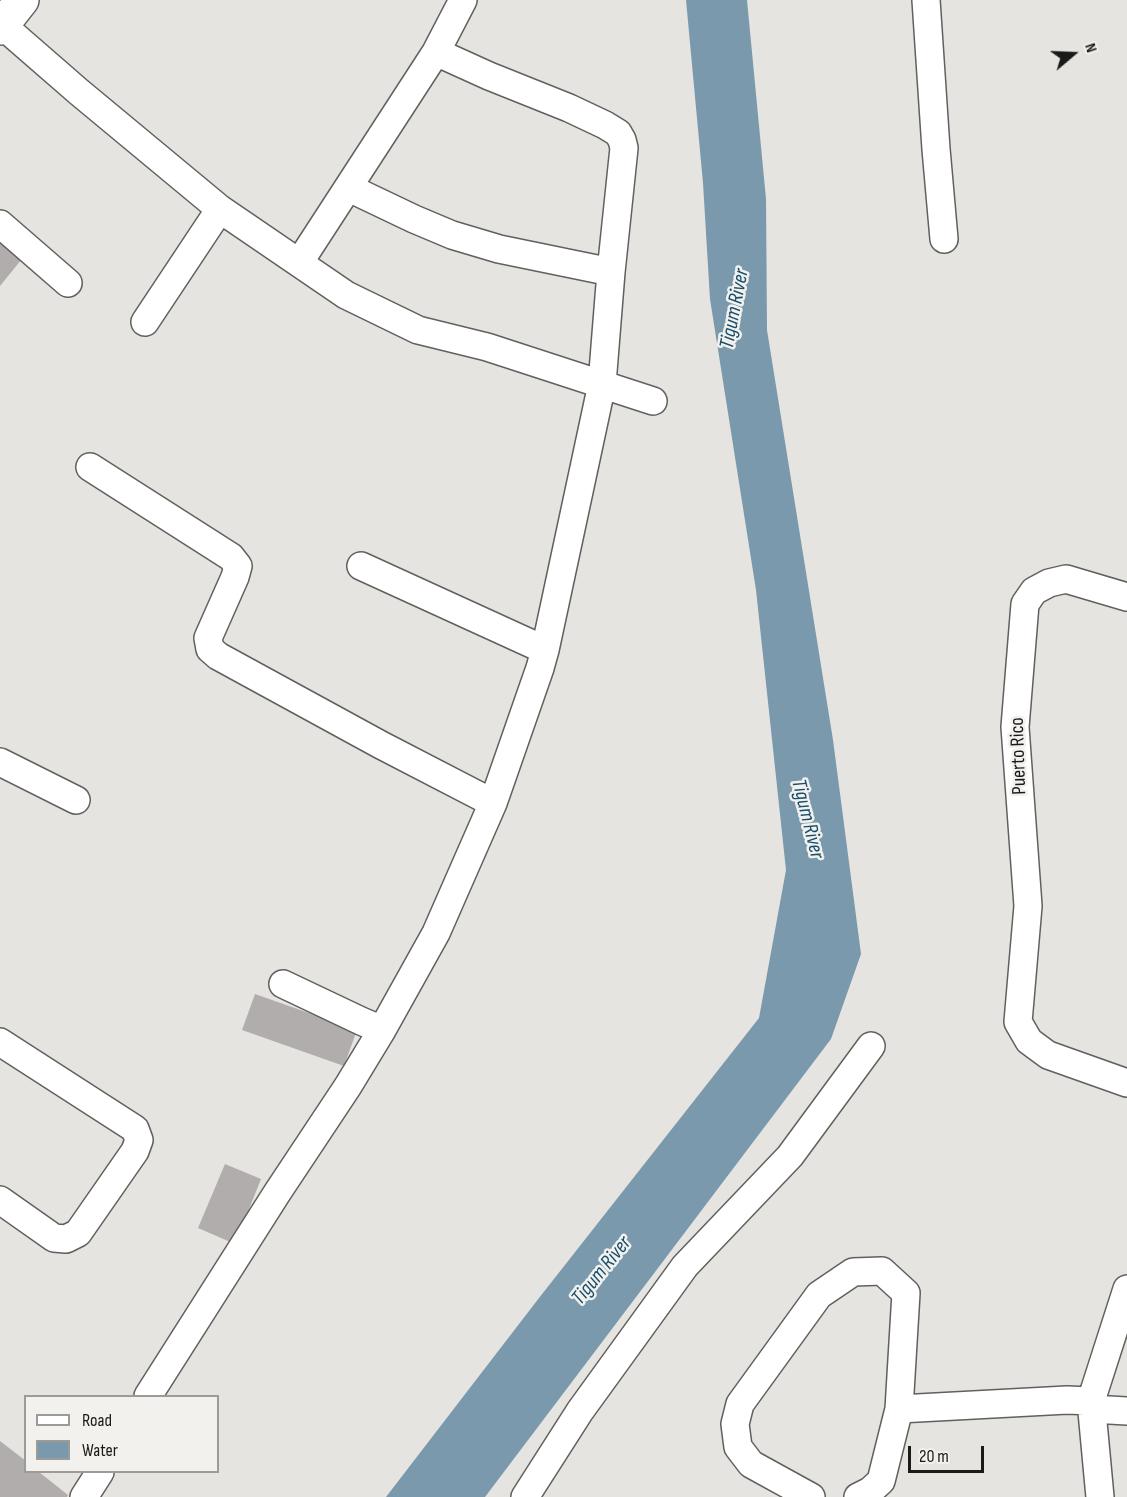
<!DOCTYPE html>
<style>
body{margin:0}
#map{position:relative;width:1127px;height:1497px;overflow:hidden;background:#e5e4e0;font-family:"Sofia Sans Condensed",sans-serif}
canvas{display:block}
.legend{position:absolute;left:24px;top:1395px;width:195px;height:78px;box-sizing:border-box;background:#f2f1ed;border:2px solid #9c9b98;margin:0;padding:8px 10px;list-style:none;font-size:18px;color:#1a1a19}
.legend li{display:flex;align-items:center;gap:12px;height:30px}
.legend b{width:30px;border:2px solid #9c9b98}
.north{position:absolute;left:1043px;top:24px;width:60px;height:60px;-webkit-text-stroke:4px #f2f1ed;paint-order:stroke;rotate:71deg;font-size:16px;font-weight:700;line-height:24px;text-align:center;color:#1a1a19}
.north::after{content:'';display:block;margin:auto;width:21px;height:27px;background:#1a1a19;clip-path:polygon(50% 0,100% 100%,50% 72%,0 100%)}
.scale{position:absolute;left:908px;top:1446px;width:76px;height:27px;box-sizing:border-box;border:3px solid #1a1a19;border-top:0;padding-left:8px;font-size:18px;line-height:21px;white-space:nowrap;color:#1a1a19;-webkit-text-stroke:4px #f2f1ed;paint-order:stroke}
</style>
<div id="map">
<canvas width="1127" height="1497"></canvas>
<ul class="legend">
<li><b style="height:8px;background:#fff"></b>Road</li>
<li><b style="height:16px;background:#7a99ad"></b>Water</li>
</ul>
<div class="north">N</div>
<div class="scale">20 m</div>
</div>
<script>
const ctx = document.querySelector('canvas').getContext('2d');
ctx.lineJoin = 'round';
function fillPath(path, color) {
  ctx.fillStyle = color;
  ctx.fill(path, 'evenodd');
}
function shape(rows) {
  const path = new Path2D();
  for (const r of rows) {
    path.moveTo(r[0], r[1]);
    for (let i = 2; i < r.length; i += 2) path.lineTo(r[i], r[i + 1]);
  }
  return path;
}
function stroke(path, color, width, dash) {
  ctx.strokeStyle = color;
  ctx.lineWidth = width;
  ctx.lineCap = dash ? 'butt' : 'round';
  ctx.setLineDash(dash || []);
  ctx.stroke(path);
}
function write(font, color, halo, rows, align = 'center') {
  ctx.font = font + ' "Sofia Sans Condensed",sans-serif';
  ctx.lineWidth = 5;
  ctx.setLineDash([]);
  ctx.textBaseline = 'middle';
  ctx.strokeStyle = halo;
  ctx.fillStyle = color;
  for (const [text, x, y, turn = 0] of rows) {
    ctx.save();
    ctx.translate(x, y);
    ctx.rotate((+turn || 0) * Math.PI / 180);
    ctx.textAlign = isNaN(turn) ? turn : align;
    if (halo) ctx.strokeText(text, 0, 0);
    ctx.fillText(text, 0, 0);
    ctx.restore();
  }
}
fillPath(shape([
 [686,0,747,0,766,199,767,330,833,740,861,954,831,1039,485,1497,386,1497,539,1298,759,1018,786,870,756,590,710,299,703,183]
]), '#7a99ad');
fillPath(shape([
 [0,232,26,254,0,286],
 [255,994,357,1030,344,1066,242,1030],
 [225,1164,261,1179,235,1244,198,1228],
 [0,1441,26,1461,26,1472,39,1472,68,1495,67,1497,0,1497]
]), '#b2adad');
const minor = shape([
 [926,0,936,149,944,239],
 [2,25,79,92,220,209,346,295,418,330,487,347,653,401],
 [349,188,414,219,452,235,499,249,611,272],
 [0,224,68,283],
 [299,263,436,52,463,0],
 [145,322,220,209],
 [90,467,231,557,238,566,235,577,208,638,210,649,218,656,381,745,493,803],
 [361,566,545,650],
 [1127,597,1066,579,1049,583,1034,591,1025,604,1015,727,1028,906,1018,1022,1029,1041,1048,1055,1127,1083],
 [0,762,76,800],
 [283,984,361,1021,382,1030],
 [0,1042,135,1129,139,1140,135,1151,78,1233,66,1239,54,1238,0,1200],
 [148,1396,277,1193,348,1086,382,1030,436,933,493,803,540,668,545,650,602,384,611,272,624,148,622,140,618,133,605,125,569,108,489,76,436,52],
 [1092,1409,1127,1411],
 [84,1497,100,1472],
 [525,1497,580,1411,685,1266,790,1156,871,1046],
 [811,1497,751,1464,738,1447,735,1424,740,1404,819,1295,853,1272,882,1271,906,1293,899,1409],
 [858,1497,870,1491,881,1481,899,1409,1067,1400,1091,1401],
 [1100,1497,1091,1401,1127,1289]
]);
const tertiary = shape([
 [0,28,22,0]
]);
stroke(minor, '#61605d', 30);
stroke(tertiary, '#61605d', 36);
stroke(minor, '#fff', 27);
stroke(tertiary, '#fff', 33);
write('20px', '#1a1a19', '#f2f1ed', [
 ["Puerto Rico",1019,756,-92]
]);
write('italic 21px', '#174e6d', '#f2f1ed', [
 ["Tigum River",735,309,-79],
 ["Tigum River",807,819,76],
 ["Tigum River",602,1271,-51]
]);
</script>
